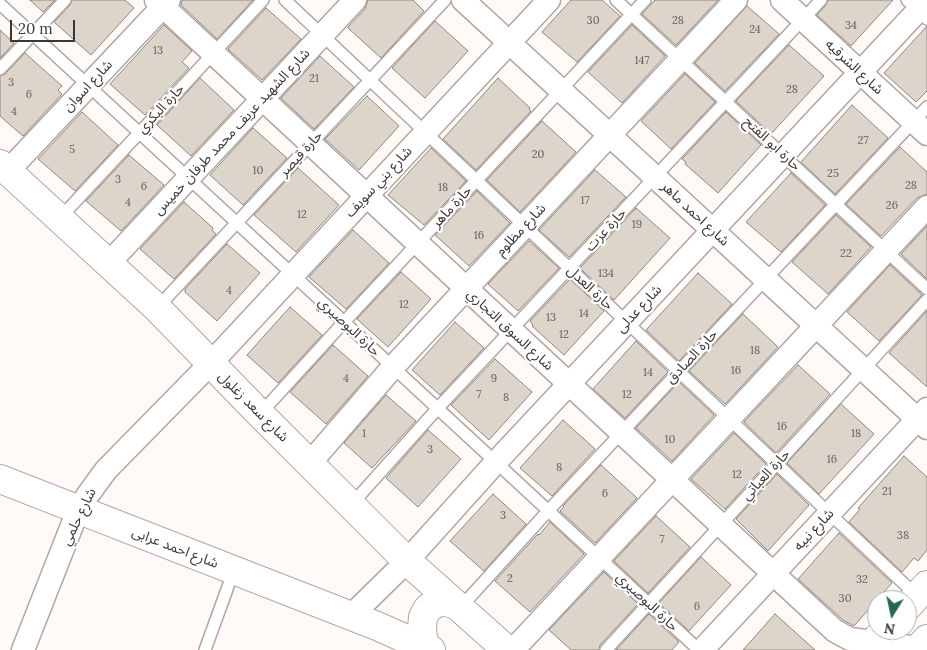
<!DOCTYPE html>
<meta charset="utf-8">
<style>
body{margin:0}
#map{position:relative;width:927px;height:650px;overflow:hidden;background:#fff9f8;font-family:Lora,serif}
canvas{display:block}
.north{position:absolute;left:867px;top:590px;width:50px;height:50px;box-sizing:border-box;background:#fff;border:1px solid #b1afae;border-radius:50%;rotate:190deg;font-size:14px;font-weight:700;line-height:20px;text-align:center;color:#3c3635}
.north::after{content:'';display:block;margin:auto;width:18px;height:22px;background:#226657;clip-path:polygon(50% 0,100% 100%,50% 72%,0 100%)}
.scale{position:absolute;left:10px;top:20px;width:65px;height:22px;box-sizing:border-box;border:2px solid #3c3635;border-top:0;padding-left:6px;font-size:15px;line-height:18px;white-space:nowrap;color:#3c3635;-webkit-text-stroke:4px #fff;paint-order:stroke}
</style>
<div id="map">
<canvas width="927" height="650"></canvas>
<div class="north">N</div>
<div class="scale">20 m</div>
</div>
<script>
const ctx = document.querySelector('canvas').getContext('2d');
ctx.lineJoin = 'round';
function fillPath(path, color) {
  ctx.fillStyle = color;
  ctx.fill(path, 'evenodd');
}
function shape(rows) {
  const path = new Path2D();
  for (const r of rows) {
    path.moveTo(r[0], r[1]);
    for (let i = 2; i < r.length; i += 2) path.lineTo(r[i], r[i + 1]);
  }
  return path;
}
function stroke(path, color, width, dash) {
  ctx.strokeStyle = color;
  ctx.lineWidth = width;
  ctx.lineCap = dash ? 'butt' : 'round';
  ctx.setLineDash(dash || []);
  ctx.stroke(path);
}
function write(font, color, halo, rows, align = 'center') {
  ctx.font = font + ' Lora,"Noto Sans Arabic",serif';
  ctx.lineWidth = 4.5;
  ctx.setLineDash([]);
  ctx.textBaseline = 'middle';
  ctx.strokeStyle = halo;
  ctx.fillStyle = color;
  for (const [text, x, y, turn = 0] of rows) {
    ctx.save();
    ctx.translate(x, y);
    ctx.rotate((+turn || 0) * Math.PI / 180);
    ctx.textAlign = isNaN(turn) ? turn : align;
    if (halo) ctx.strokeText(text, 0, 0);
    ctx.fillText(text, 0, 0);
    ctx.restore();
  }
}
const building = shape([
 [30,0,55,0,43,12,30,0],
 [72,0,125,0,134,8,91,55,54,22,70,5,72,0],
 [182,0,253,0,217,39,181,5,182,0],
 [368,0,413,0,424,11,381,58,348,28,348,27,365,9,368,0],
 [571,0,602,0,620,16,577,62,542,32,571,0],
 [655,0,718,0,676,45,642,14,655,0],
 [828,0,893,0,851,46,817,15,826,5,828,0],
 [747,6,779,34,725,91,695,63,747,6],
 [266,8,301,39,262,80,228,49,266,8],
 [435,21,468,51,425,98,392,68,435,21],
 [164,25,192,51,182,62,189,68,145,115,110,84,164,25],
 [632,25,665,56,622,103,588,72,632,25],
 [927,26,927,91,916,102,884,73,927,26],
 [0,30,14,43,0,58,0,30],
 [789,45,824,76,771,134,736,101,789,45],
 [25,53,62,86,58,90,62,94,23,136,0,116,0,76,5,74,25,53],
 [320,56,354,87,314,129,281,98,320,56],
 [685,74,715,102,671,149,641,121,685,74],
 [200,78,234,110,191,156,157,125,200,78],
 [498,78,530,108,529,109,531,111,476,170,443,139,498,78],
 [367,96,399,126,359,170,325,139,367,96],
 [852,105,888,138,835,194,801,162,852,105],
 [82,112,118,145,75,191,38,159,82,112],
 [726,112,761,145,718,193,685,164,686,162,682,159,726,112],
 [542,121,576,152,520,212,487,180,542,121],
 [253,128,287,158,243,205,210,175,253,128],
 [900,147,927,172,927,194,917,198,881,236,846,204,900,147],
 [431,148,466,181,424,225,388,195,431,148],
 [129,155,164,185,121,231,86,201,129,155],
 [298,168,339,205,296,252,254,215,298,168],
 [595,170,626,197,569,257,539,230,595,170],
 [791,173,825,205,781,252,746,222,791,173],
 [477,191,510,223,469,266,435,235,477,191],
 [184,202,213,228,212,230,216,234,174,279,140,249,184,202],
 [636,208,670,238,614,300,580,268,636,208],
 [836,215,871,247,828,294,792,262,836,215],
 [927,226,927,279,901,254,927,226],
 [353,230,389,263,346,309,309,277,353,230],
 [529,241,559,268,518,311,488,284,529,241],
 [227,244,260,273,217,321,185,292,185,289,227,244],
 [890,265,922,295,879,341,847,312,890,265],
 [401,272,431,299,388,347,357,319,401,272],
 [698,273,732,304,679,361,646,330,698,273],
 [570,279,604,311,564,355,532,326,533,325,530,321,570,279],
 [290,307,322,335,278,383,247,355,290,307],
 [927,311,927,387,889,353,927,311],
 [743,314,778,347,725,404,689,371,743,314],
 [455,322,484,348,440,395,412,370,455,322],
 [636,341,668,372,625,418,593,389,636,341],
 [333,345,368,376,326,424,290,392,333,345],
 [495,359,532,392,489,440,451,405,495,359],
 [798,365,830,394,776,453,744,422,798,365],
 [679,382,714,415,672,461,636,428,679,382],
 [386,395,416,421,372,468,344,443,386,395],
 [841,404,874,434,819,494,787,463,841,404],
 [563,420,595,449,552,496,520,468,563,420],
 [428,430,461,459,418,507,386,478,428,430],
 [734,433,766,464,725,509,691,479,734,433],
 [904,456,927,477,927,550,918,561,914,558,902,572,849,522,860,509,858,508,904,456],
 [601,465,637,498,595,543,560,511,564,507,563,506,601,465],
 [777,474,809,505,768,551,736,519,777,474],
 [493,494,526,524,484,571,450,541,493,494],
 [656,516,690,547,648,593,614,561,656,516],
 [550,522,584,554,530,612,495,581,538,534,539,535,550,522],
 [839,533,892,583,854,626,843,620,798,579,839,533],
 [701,557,731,585,689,631,659,603,701,557],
 [604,572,638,604,600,645,599,650,571,650,549,630,604,572],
 [649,614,679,642,672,650,616,650,649,614],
 [775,614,815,650,743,650,775,614]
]);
fillPath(building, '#ddd4cb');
stroke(building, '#90877f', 1);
const service = shape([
 [285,0,917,596],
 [616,0,927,289],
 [907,0,927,19],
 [0,4,699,650],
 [0,69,65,0],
 [60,218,263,0],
 [157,308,445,0],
 [260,414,344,322,645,0],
 [351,505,437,409,821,0],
 [460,608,548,511,927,107],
 [205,650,234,570],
 [606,650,927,300]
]);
const minor = shape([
 [156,0,835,631,850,639,927,649],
 [463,0,927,428],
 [782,0,927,134],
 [8,171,169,0],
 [108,264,355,0],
 [310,463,393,367,736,0],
 [351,616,407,561,496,462,927,1],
 [23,650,73,523,87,496,106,470,210,364,549,0],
 [513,650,927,207],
 [702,650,927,409]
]);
const tertiary = shape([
 [907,607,927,585],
 [866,650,885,630],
 [917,650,927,639]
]);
const primary = shape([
 [0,164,157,308,260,414,407,561,507,650],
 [0,479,377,626,431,650],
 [427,648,423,638,422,628,423,617,428,608,441,601,454,604]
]);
stroke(service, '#b3a6a2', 14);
stroke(minor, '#b3a6a2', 25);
stroke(tertiary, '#b3a6a2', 30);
stroke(primary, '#b3a6a2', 30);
stroke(service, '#fff', 11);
stroke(minor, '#fff', 22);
stroke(tertiary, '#fff', 28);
stroke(primary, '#fff', 28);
write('11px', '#645e5a', null, [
 ["30",593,21],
 ["28",678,21],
 ["34",851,26],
 ["24",755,30],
 ["13",158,51],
 ["147",642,61],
 ["21",314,79],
 ["3",11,83],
 ["28",792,90],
 ["6",29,95],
 ["4",14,112],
 ["27",863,141],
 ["5",72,150],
 ["20",538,155],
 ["10",258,171],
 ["25",833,174],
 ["3",118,180],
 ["28",911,186],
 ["6",144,187],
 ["18",443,188],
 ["17",585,201],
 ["4",128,203],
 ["26",892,206],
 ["12",302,215],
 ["19",637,225],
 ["16",479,236],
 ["22",846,254],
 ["134",606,274],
 ["4",229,291],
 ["12",404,305],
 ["14",584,314],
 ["13",551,318],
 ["12",564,335],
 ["18",755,351],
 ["16",736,371],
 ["14",648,373],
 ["4",346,379],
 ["9",494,379],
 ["7",479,395],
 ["12",627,395],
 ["8",506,398],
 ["16",782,427],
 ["1",364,434],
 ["18",856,434],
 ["10",670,440],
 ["3",430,450],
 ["16",832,460],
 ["8",559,468],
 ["12",737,475],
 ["21",887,492],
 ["6",605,494],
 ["3",503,516],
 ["38",903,536],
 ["7",662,540],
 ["2",510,579],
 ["32",862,580],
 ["30",845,599],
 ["6",697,607]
]);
write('14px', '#3c3635', '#fff', [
 ["شارع الشرقيه",854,67,43],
 ["شارع اسوان",88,86,-47],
 ["حارة البكري",161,109,-47],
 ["شارع الشهيد عريف محمد طرفان خميس",232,132,-47],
 ["حارة ابو الفتح",772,144,43],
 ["حارة قيصر",301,154,-47],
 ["شارع بني سويف",379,182,-47],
 ["حارة ماهر",452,207,-47],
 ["شارع احمد ماهر",695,214,43],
 ["شارع مظلوم",521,230,-47],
 ["حارة عزت",606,230,-47],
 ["حارة العدل",590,288,43],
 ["شارع عدلى",639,309,-47],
 ["حارة البوصيري",349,327,43],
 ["شارع السوق التجاري",510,330,43],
 ["حارة الصادق",692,357,-47],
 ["شارع سعد زغلول",253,407,45],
 ["حارة العباتي",766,475,-47],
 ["شارع حلمي",79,517,-64],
 ["شارع نبيه",814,530,-47],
 ["شارع احمد عرابى",175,548,21],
 ["حارة البوصيري",647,602,43]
]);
</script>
